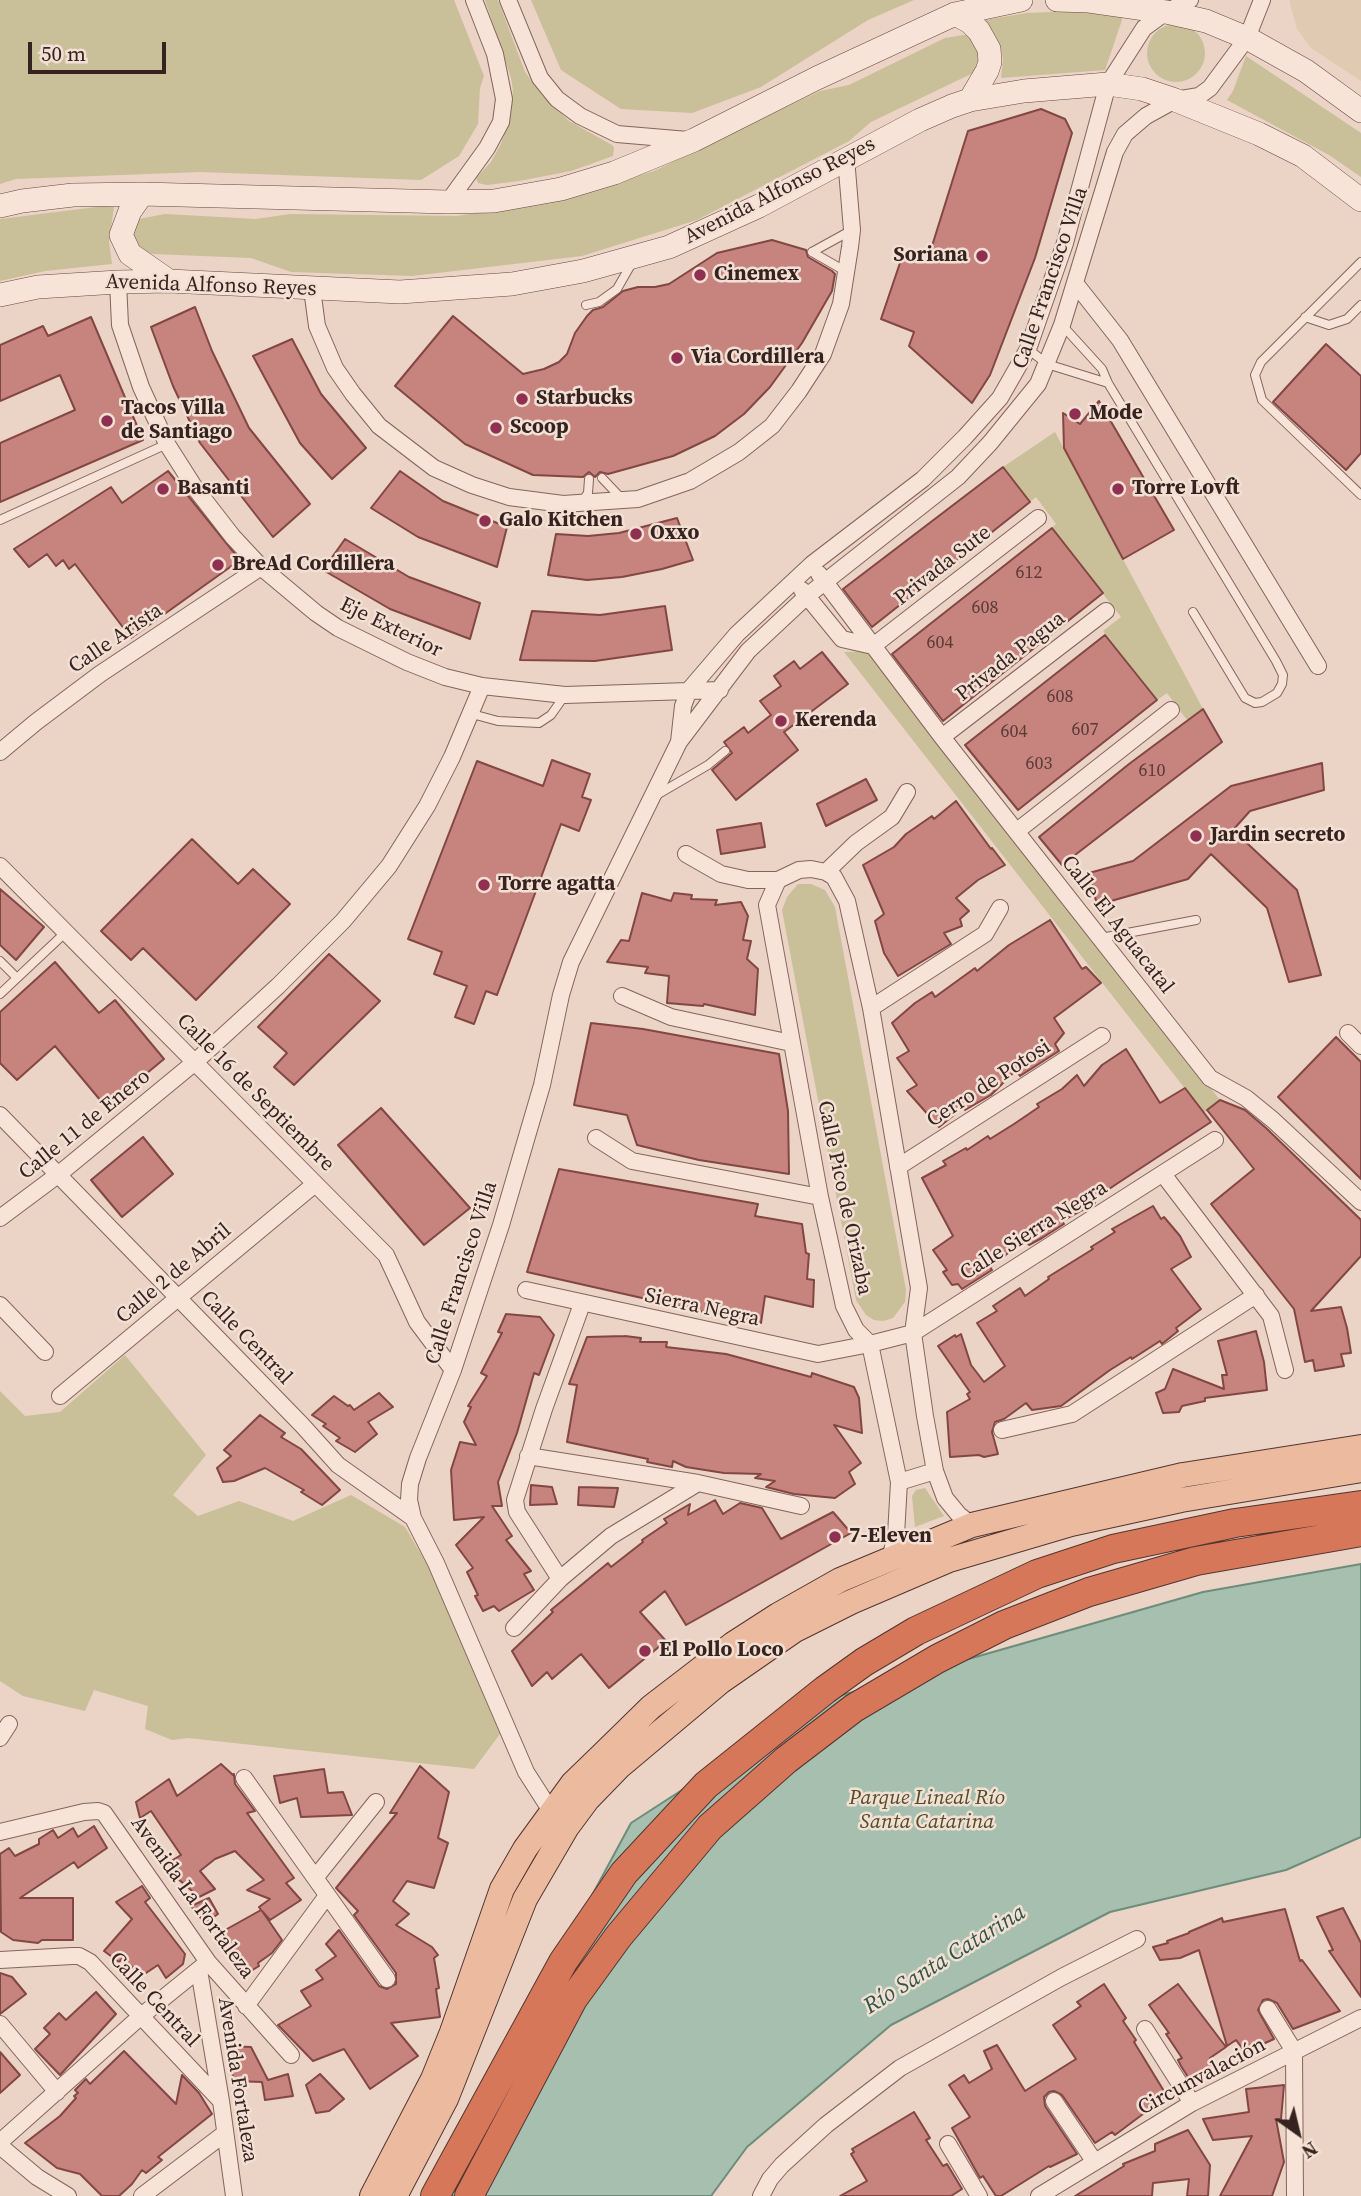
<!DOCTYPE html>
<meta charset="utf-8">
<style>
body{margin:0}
#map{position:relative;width:1361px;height:2196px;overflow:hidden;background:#ebd3c5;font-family:"Source Serif 4",serif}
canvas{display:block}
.north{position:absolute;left:1263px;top:2098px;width:70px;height:70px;-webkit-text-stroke:5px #f3e0d4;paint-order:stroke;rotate:146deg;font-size:19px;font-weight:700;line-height:28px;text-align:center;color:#36231f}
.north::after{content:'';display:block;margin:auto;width:24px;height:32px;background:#36231f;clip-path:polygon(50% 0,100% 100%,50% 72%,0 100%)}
.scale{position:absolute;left:28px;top:42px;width:138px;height:32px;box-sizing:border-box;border:4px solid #36231f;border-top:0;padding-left:9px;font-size:21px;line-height:24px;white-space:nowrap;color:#36231f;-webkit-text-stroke:5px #f3e0d4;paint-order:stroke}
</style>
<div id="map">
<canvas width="1361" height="2196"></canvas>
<div class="north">N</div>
<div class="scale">50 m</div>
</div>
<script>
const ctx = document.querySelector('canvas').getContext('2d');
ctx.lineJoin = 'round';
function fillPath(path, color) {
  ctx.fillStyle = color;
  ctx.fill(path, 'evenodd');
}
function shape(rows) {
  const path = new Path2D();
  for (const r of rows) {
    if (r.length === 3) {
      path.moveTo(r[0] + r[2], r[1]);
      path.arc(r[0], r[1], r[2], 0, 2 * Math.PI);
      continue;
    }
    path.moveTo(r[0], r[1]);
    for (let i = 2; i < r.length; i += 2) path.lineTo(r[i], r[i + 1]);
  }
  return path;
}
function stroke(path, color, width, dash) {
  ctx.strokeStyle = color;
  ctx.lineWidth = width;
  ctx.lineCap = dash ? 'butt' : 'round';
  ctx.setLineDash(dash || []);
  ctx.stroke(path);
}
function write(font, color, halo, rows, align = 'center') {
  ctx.font = font + ' "Source Serif 4",serif';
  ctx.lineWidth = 5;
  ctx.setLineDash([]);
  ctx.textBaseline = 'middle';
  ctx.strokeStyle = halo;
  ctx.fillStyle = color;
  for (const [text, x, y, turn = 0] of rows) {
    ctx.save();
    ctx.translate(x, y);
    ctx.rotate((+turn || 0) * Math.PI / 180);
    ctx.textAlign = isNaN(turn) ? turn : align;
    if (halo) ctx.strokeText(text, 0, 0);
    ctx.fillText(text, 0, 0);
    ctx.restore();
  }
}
fillPath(shape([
 [1290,0,1361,0,1361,81,1311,48,1297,29,1290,4]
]), '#e1cab2');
fillPath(shape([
 [0,0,454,0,484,76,480,88,478,124,459,156,421,180,200,172,16,179,0,184],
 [485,0,498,0,525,72,542,95,569,121,612,145,614,148,613,156,571,171,519,181,487,185,478,183,476,178,491,162,501,144,511,114,513,90,511,78],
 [531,0,914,0,868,20,761,87,692,113,621,109,561,70],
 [1074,11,1101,12,1123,17,1105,70,1001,78,1003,58,1000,46,985,20,1027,13],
 [1176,53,29],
 [970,34,986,55,973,73,871,122,849,141,697,220,582,256,412,276,291,272,251,258,153,254,138,250,131,231,139,219,165,214,256,219,290,214,457,216,567,198,654,171,820,91,849,85,945,38],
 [1246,56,1361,133,1361,177,1329,155,1227,100,1233,91],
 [104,206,114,207,109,242,112,264,45,271,0,281,0,219],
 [1055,432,1203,709,1187,720,1167,693,1157,700,1103,631,1121,617,1052,528,1056,524,1036,497,1030,502,1003,467],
 [869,651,1220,1100,1204,1113,844,652],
 [798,884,811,884,825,890,835,907,906,1290,905,1302,893,1318,883,1321,874,1320,866,1315,856,1300,782,910,787,897],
 [125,1355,206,1455,173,1495,198,1516,239,1501,293,1521,351,1495,405,1527,428,1566,500,1734,474,1769,188,1738,172,1740,145,1729,148,1706,94,1690,85,1711,23,1696,0,1681,0,1391,25,1416,60,1412],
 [925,1488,944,1516,915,1527,912,1496,916,1490]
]), '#c9bf99');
const water = shape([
 [1361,1564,1361,1837,1286,1870,1110,1912,891,2025,747,2147,711,2196,430,2196,631,1823,818,1702,1203,1592,1361,1564]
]);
fillPath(water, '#a6bfaf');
stroke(water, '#6d8d7b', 2);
const building = shape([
 [1041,109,1065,119,1072,133,1035,258,990,375,972,403,909,346,914,332,881,319,903,254,927,262,968,131,1041,109],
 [772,240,806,250,808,257,832,271,835,274,832,291,802,343,770,387,744,414,715,436,673,456,608,474,600,472,595,477,589,472,583,477,533,475,465,444,395,386,453,316,523,374,544,369,559,362,567,354,575,333,587,316,593,310,603,307,623,291,638,287,655,287,669,284,717,253,772,240],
 [195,307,212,351,249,428,310,504,273,537,200,443,173,386,151,327,195,307],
 [91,317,143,440,0,502,0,443,75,410,60,375,0,401,0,345,43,326,48,336,91,317],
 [292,339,321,394,366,448,332,479,300,443,253,356,292,339],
 [1326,344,1361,376,1361,453,1346,470,1273,402,1326,344],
 [1099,401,1174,530,1123,559,1064,448,1063,413,1080,424,1099,401],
 [1003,467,1030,502,872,627,843,589,1003,467],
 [168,471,240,560,131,638,75,564,69,569,63,560,56,566,47,554,29,567,14,549,111,487,122,503,168,471],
 [400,471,443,501,507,527,497,567,418,537,371,508,400,471],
 [677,518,693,560,662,569,622,577,587,580,548,575,556,534,588,536,619,533,677,518],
 [1052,528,1103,593,943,721,892,654,1052,528],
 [345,539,409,577,480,603,470,639,390,609,323,570,345,539],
 [665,606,672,650,595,661,520,660,532,611,600,615,665,606],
 [1105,635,1157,700,1018,810,965,745,1105,635],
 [822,652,848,684,784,732,798,750,736,800,712,770,732,753,724,742,744,727,748,733,771,715,760,701,781,686,774,676,794,661,800,669,822,652],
 [1203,709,1222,742,1062,865,1039,837,1129,764,1203,709],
 [552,760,590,774,582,797,591,800,579,831,561,824,497,995,486,991,474,1024,455,1017,467,986,434,974,442,952,408,939,477,761,543,786,552,760],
 [1322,763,1324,790,1250,811,1233,830,1297,890,1321,975,1289,982,1267,908,1211,854,1188,879,1097,905,1089,873,1133,861,1231,786,1322,763],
 [866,779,877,800,826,826,817,804,866,779],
 [956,801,991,849,992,848,1005,865,978,880,956,898,969,911,960,919,962,926,944,933,951,944,898,976,884,953,875,921,884,914,863,865,894,847,906,834,932,816,934,819,956,801],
 [761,823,765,847,721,854,717,830,761,823],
 [192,839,238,884,253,869,290,904,196,1000,143,948,131,960,101,931,192,839],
 [0,889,44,927,16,960,0,945,0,889],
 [642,893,671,901,674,893,692,895,691,899,717,900,715,905,741,902,748,916,743,940,751,941,747,959,758,969,755,1015,704,1004,703,1006,667,1003,669,976,645,973,648,967,607,962,621,940,629,941,642,893],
 [1050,920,1082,969,1086,967,1101,983,1054,1018,1064,1033,1055,1044,1059,1051,1020,1076,1016,1070,991,1095,965,1110,964,1107,939,1127,907,1091,917,1085,897,1058,909,1051,892,1023,915,1003,932,992,935,997,975,968,977,971,1009,945,1050,920],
 [329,954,380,1001,294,1085,274,1067,287,1053,258,1027,329,954],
 [55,962,99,1013,115,1000,164,1059,106,1107,55,1046,17,1080,0,1063,0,1012,55,962],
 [591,1023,643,1029,779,1054,788,1111,789,1174,699,1160,637,1145,627,1115,574,1105,591,1023],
 [1336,1037,1361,1062,1361,1179,1278,1097,1336,1037],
 [1126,1049,1160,1103,1185,1088,1211,1122,1115,1185,1093,1200,1095,1203,1062,1221,1064,1224,1042,1238,1029,1245,1025,1240,990,1267,992,1270,962,1289,958,1284,952,1285,943,1272,947,1270,933,1250,953,1236,922,1178,946,1165,943,1161,966,1148,967,1150,988,1136,990,1139,1014,1124,1039,1107,1037,1104,1062,1089,1077,1075,1084,1086,1102,1065,1126,1049],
 [1220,1100,1245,1110,1266,1128,1361,1220,1361,1256,1311,1311,1341,1307,1347,1328,1351,1353,1341,1354,1344,1366,1315,1371,1313,1360,1305,1362,1294,1309,1211,1204,1254,1169,1207,1110,1220,1100],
 [381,1108,470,1208,424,1245,338,1145,381,1108],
 [143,1137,173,1174,122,1217,91,1180,143,1137],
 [559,1169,758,1204,755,1216,802,1224,806,1253,809,1254,807,1279,814,1280,813,1307,765,1296,761,1323,733,1316,734,1310,704,1312,527,1272,559,1169],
 [1153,1206,1161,1219,1164,1217,1180,1236,1191,1257,1171,1269,1201,1309,1176,1328,1178,1331,1162,1344,1160,1341,1132,1359,1131,1357,1110,1370,1061,1406,1032,1410,1026,1403,1004,1419,995,1422,992,1432,998,1454,984,1457,979,1455,950,1457,947,1412,970,1399,967,1394,970,1392,938,1346,955,1335,956,1337,961,1334,971,1365,984,1382,1005,1366,977,1323,997,1311,993,1306,1020,1288,1025,1296,1049,1279,1048,1277,1093,1249,1091,1247,1115,1232,1112,1229,1153,1206],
 [506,1314,540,1317,554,1335,539,1375,534,1373,517,1433,498,1482,502,1506,492,1506,512,1536,506,1540,531,1571,524,1574,534,1590,499,1611,494,1606,483,1611,475,1596,478,1595,467,1572,473,1568,456,1545,484,1517,454,1520,451,1470,460,1442,476,1445,464,1422,471,1407,468,1406,487,1376,481,1373,502,1333,498,1332,506,1314],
 [1256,1331,1264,1362,1267,1390,1205,1398,1205,1401,1182,1406,1179,1412,1163,1413,1156,1393,1165,1389,1173,1369,1224,1389,1222,1375,1227,1375,1218,1341,1256,1331],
 [625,1336,641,1338,640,1342,667,1342,666,1347,726,1354,811,1377,812,1373,854,1387,859,1398,862,1433,834,1425,861,1463,849,1472,855,1484,835,1498,794,1494,766,1487,775,1481,755,1478,761,1474,724,1473,686,1467,673,1461,672,1467,647,1462,648,1459,567,1442,577,1385,569,1384,587,1337,625,1336],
 [379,1393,393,1407,368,1422,377,1434,355,1452,336,1441,340,1438,323,1426,326,1424,312,1415,334,1396,348,1406,350,1405,354,1410,379,1393],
 [260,1415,285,1433,281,1437,301,1449,340,1490,322,1505,301,1492,304,1490,265,1468,234,1481,223,1482,217,1468,231,1456,224,1450,260,1415],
 [531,1485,552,1487,557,1504,530,1505,531,1485],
 [579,1487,618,1488,614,1507,578,1505,579,1487],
 [715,1500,723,1514,740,1503,762,1508,781,1539,833,1512,851,1533,686,1625,665,1591,640,1612,666,1641,609,1688,581,1654,552,1679,547,1672,532,1686,512,1651,553,1612,551,1610,608,1563,611,1567,643,1542,642,1540,667,1523,664,1519,690,1504,688,1515,715,1500],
 [221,1764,233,1775,234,1774,235,1784,255,1811,247,1813,294,1878,286,1883,301,1900,270,1920,262,1911,282,1940,272,1953,258,1963,259,1966,246,1974,236,1956,234,1958,218,1934,261,1910,259,1907,270,1899,247,1890,264,1880,235,1851,215,1859,200,1871,215,1889,199,1897,163,1866,181,1855,151,1811,140,1818,136,1802,169,1779,177,1796,221,1764],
 [420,1766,449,1792,438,1838,448,1843,434,1888,407,1881,393,1901,409,1914,396,1925,432,1947,438,1955,434,1958,439,1988,436,1989,440,2017,391,2023,418,2056,370,2089,344,2049,313,2061,278,2025,311,2006,301,1991,323,1979,316,1970,336,1956,326,1944,339,1930,379,1986,387,1989,396,1984,396,1973,354,1915,358,1911,336,1888,397,1813,390,1813,420,1766],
 [324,1769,328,1793,343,1792,352,1815,301,1817,297,1798,280,1803,274,1776,324,1769],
 [94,1826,107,1848,78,1868,74,1862,20,1898,73,1898,73,1940,42,1940,38,1943,13,1940,1,1932,0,1854,9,1848,15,1856,39,1844,39,1839,53,1830,58,1838,73,1828,78,1837,94,1826],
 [142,1886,150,1898,145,1902,185,1954,183,1964,166,1978,158,1965,143,1975,122,1959,119,1962,104,1951,132,1919,116,1902,142,1886],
 [209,1898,218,1914,205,1923,191,1906,209,1898],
 [1343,1908,1361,1943,1361,1997,1329,1951,1333,1950,1317,1917,1343,1908],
 [1285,1909,1300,1961,1302,1960,1340,2011,1293,2029,1277,2003,1268,1999,1263,2000,1258,2010,1274,2039,1245,2052,1236,2040,1227,2046,1199,1950,1180,1958,1160,1960,1153,1947,1168,1943,1167,1941,1189,1933,1189,1932,1222,1918,1223,1922,1285,1909],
 [0,1973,12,1977,26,1994,0,2014,0,1973],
 [1104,1984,1126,2018,1123,2021,1136,2040,1134,2042,1167,2096,1115,2135,1112,2132,1095,2143,1062,2095,1054,2091,1049,2092,1044,2097,1045,2106,1077,2154,1050,2167,1049,2166,1001,2196,996,2196,983,2176,980,2178,952,2128,970,2117,949,2085,964,2075,969,2083,992,2069,984,2051,997,2045,1025,2091,1076,2059,1053,2025,1081,2006,1077,2002,1104,1984],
 [1178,1984,1226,2047,1210,2058,1218,2069,1193,2085,1181,2066,1178,2060,1182,2058,1166,2034,1169,2033,1149,2005,1178,1984],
 [96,1992,116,2014,60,2075,35,2049,50,2034,44,2028,59,2013,66,2020,96,1992],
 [226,2046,251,2047,268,2080,288,2074,293,2096,265,2100,262,2082,234,2081,226,2046],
 [124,2051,176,2104,182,2075,199,2093,212,2114,158,2157,162,2160,146,2173,142,2170,132,2184,119,2196,102,2196,80,2174,57,2168,25,2143,60,2116,76,2098,74,2096,78,2093,75,2090,86,2079,90,2084,124,2051],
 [0,2052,20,2075,0,2093,0,2052],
 [320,2074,344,2099,329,2111,316,2113,306,2085,320,2074],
 [1284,2085,1281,2119,1276,2119,1284,2162,1272,2196,1220,2196,1252,2136,1213,2140,1203,2119,1249,2112,1246,2089,1284,2085],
 [914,2112,930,2138,926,2140,943,2166,947,2164,962,2189,951,2196,840,2196,867,2181,851,2154,854,2152,852,2149,914,2112],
 [1188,2130,1210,2165,1208,2196,1187,2196,1189,2179,1153,2183,1152,2196,1075,2196,1124,2166,1123,2164,1155,2151,1155,2144,1188,2130]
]);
fillPath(building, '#c7837d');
stroke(building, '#834743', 2);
const service = shape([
 [812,252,852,230],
 [812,252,845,271],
 [1361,262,1261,362,1255,375,1262,400,1361,495],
 [586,305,599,302,617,289,633,261],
 [1305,317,1329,325,1347,319,1361,305],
 [1062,325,1102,369,1108,383,1276,661,1283,675,1282,684,1277,693,1262,702,1255,703,1245,698,1193,612],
 [1028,349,1047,364,1108,383],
 [602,478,621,498],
 [582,502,588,493,589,479],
 [0,520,167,444],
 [472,714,498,721,539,723,551,715,565,695],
 [655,796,708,765,725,751],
 [1101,938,1196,920],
 [0,961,17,978],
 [0,994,66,932]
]);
const minor = shape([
 [508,0,540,78,557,99,580,116,617,134,688,140],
 [448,202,487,148,501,122,504,99,495,54,474,0],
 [118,282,120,325,141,387,167,444,195,488,233,537,261,567,316,613,338,628,407,662,445,677,482,686,565,695,720,690],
 [1075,283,1120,340,1318,666],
 [312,289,317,326,335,368,353,394,379,426,434,468,472,485,509,497,563,504,638,499,690,481,739,452,772,426,799,391,823,354,841,304,850,247,852,230,846,158],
 [819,574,942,737,1210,1078,1246,1098,1273,1120,1361,1202],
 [802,590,842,639,873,646],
 [873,646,1038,518],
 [942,737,1106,611],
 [679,742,683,706,689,690,737,634,812,564,923,479,965,437,1000,398,1028,349,1065,243,1108,84,1144,28,1166,12,1190,0],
 [0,752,36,722,100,674,261,567],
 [1017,831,1171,710],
 [686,854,721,874,748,880,778,880],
 [0,866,386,1255,417,1322,453,1370],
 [826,872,856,843,892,817,907,792],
 [622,996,671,1017,791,1043],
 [871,1008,985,934,1000,908],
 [1348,1033,1361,1046],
 [0,1115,302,1425,338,1465,413,1518],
 [596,1138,632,1161,820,1197],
 [898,1167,1102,1036],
 [1163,1174,1271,1316,1285,1370],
 [0,1218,59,1174,195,1062,278,986,343,921,389,866,427,806,452,757,482,686],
 [526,1290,818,1354,870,1344,913,1333,1215,1140],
 [0,1305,45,1352],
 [60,1396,315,1184],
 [1002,1430,1072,1414,1256,1295],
 [528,1456,698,1483,801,1506],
 [899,1482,935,1471],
 [890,1559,896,1535,899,1482,870,1344,856,1330,844,1306,820,1197,767,905,778,880,799,870,811,869,826,872,834,877,847,901,871,1008,919,1288,913,1333,925,1416,935,1471,945,1498,959,1515,972,1525],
 [560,1579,517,1512,515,1500,544,1409,582,1304],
 [514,1628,560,1579,611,1536,698,1483],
 [0,1738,9,1724],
 [244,1778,387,1979],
 [551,1811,526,1772,436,1563,413,1518,409,1500,410,1484,418,1458,453,1370,501,1225,542,1085,561,995,571,962,679,742,748,651,807,596,958,477,990,443,1038,384,1062,325,1115,152,1125,134,1146,116,1175,100,1199,96,1210,88,1247,38,1262,0],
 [0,1832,84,1812,98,1811,104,1813,208,1962,291,2055],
 [315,1878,376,1802],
 [0,1960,72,1956,79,1956,90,1962,221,2101],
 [199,1970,221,2101,234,2196],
 [246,2006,326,1897],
 [1268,2009,1294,2051,1295,2196],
 [0,2024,57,2092],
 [1145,2029,1192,2103],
 [1054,2101,1094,2161],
 [0,2142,140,2017,208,1962],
 [948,2144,979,2196],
 [0,2146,37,2177,68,2196],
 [142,2196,224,2134],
 [761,2196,770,2179,782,2165,826,2125,900,2068,1062,1977,1137,1939],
 [1039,2196,1192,2103,1361,2018]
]);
const secondary = shape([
 [1057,0,1089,1,1166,12,1206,21,1247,38,1306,71,1361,111],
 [955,14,970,22,979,31,989,49,990,62,987,71,970,100],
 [142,194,130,211,121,235,130,254,169,281],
 [0,206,22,201,73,195,142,194,448,202,494,201,561,189,614,173,694,140,817,78,955,14,1021,0],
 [0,295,38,287,118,282,169,281,400,292,512,284,583,271,669,247,759,206,920,120,952,106,970,100,1024,91,1108,84,1142,89,1175,100,1259,134,1303,156,1361,200]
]);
const primary = shape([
 [372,2196,433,2079,452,2032,502,1889,525,1849,573,1783,604,1753,651,1707,733,1644,778,1615,840,1580,972,1525,1183,1475,1361,1447],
 [395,2196,446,2099,525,1899,567,1827,587,1800,620,1766,720,1682,795,1630,851,1602,949,1560,1071,1524,1181,1500,1361,1470]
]);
const motorway = shape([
 [435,2196,563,1962,624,1873,706,1785,825,1690,864,1662,916,1631,1037,1574,1113,1549,1235,1523,1361,1505],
 [469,2196,573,1999,618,1937,710,1827,786,1760,854,1708,937,1659,1004,1625,1089,1592,1196,1561,1361,1532]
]);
stroke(service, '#85645c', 10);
stroke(minor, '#85645c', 18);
stroke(secondary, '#67463f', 24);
stroke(primary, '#533530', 26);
stroke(motorway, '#533530', 30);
stroke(service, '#f7e3d7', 8);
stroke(minor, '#f7e3d7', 16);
stroke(secondary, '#f7e3d7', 23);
stroke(primary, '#ecba9f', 24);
stroke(motorway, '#d6775a', 28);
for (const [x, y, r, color] of [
 [982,256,7,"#903050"],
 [700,275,7,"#903050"],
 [677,358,7,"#903050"],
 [522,399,7,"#903050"],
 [1075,414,7,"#903050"],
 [107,421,7,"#903050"],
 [496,428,7,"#903050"],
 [163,489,7,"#903050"],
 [1118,489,7,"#903050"],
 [485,521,7,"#903050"],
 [636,534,7,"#903050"],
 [218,565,7,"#903050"],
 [781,721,7,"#903050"],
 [1196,836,7,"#903050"],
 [484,885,7,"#903050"],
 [835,1537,7,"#903050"],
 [645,1651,7,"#903050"]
]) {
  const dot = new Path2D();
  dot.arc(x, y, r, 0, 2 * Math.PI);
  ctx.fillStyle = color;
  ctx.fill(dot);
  stroke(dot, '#f3e0d4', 2.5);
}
write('18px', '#5a3b36', null, [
 ["612",1029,573],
 ["608",985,608],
 ["604",940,643],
 ["608",1060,697],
 ["607",1085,730],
 ["604",1014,732],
 ["603",1039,764],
 ["610",1152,771]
]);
write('21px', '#36231f', '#f3e0d4', [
 ["Avenida Alfonso Reyes",780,191,-27],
 ["Calle Francisco Villa",1051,278,-71],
 ["Avenida Alfonso Reyes",211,286,2],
 ["Privada Sute",943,566,-38],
 ["Eje Exterior",391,628,26],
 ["Calle Arista",116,639,-34],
 ["Privada Pagua",1011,657,-38],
 ["Calle El Aguacatal",1117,925,52],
 ["Cerro de Potosi",989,1084,-33],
 ["Calle 16 de Septiembre",255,1093,45],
 ["Calle 11 de Enero",85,1125,-39],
 ["Calle Pico de Orizaba",844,1198,78],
 ["Calle Sierra Negra",1034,1231,-32],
 ["Calle Francisco Villa",462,1273,-72],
 ["Calle 2 de Abril",174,1274,-40],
 ["Sierra Negra",702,1308,12],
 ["Calle Central",246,1338,46],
 ["Avenida La Fortaleza",192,1898,54],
 ["Calle Central",154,2000,47],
 ["Circunvalación",1202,2077,-28],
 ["Avenida Fortaleza",237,2080,81]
]);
write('bold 21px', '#36231f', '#f3e0d4', [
 ["Soriana",968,256,"right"],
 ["Cinemex",714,275],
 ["Via Cordillera",691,358],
 ["Starbucks",536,399],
 ["Tacos Villa",121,409],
 ["de Santiago",121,433],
 ["Mode",1089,414],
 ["Scoop",510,428],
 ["Basanti",177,489],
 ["Torre Lovft",1132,489],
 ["Galo Kitchen",499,521],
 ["Oxxo",650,534],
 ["BreAd Cordillera",232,565],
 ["Kerenda",795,721],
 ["Jardin secreto",1210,836],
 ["Torre agatta",498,885],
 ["7-Eleven",849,1537],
 ["El Pollo Loco",659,1651]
], 'left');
write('italic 21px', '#514e27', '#f3e0d4', [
 ["Parque Lineal Río",927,1799],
 ["Santa Catarina",927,1823]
]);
write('italic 23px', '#2f5546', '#f3e0d4', [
 ["Río Santa Catarina",945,1960,-32]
]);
</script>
